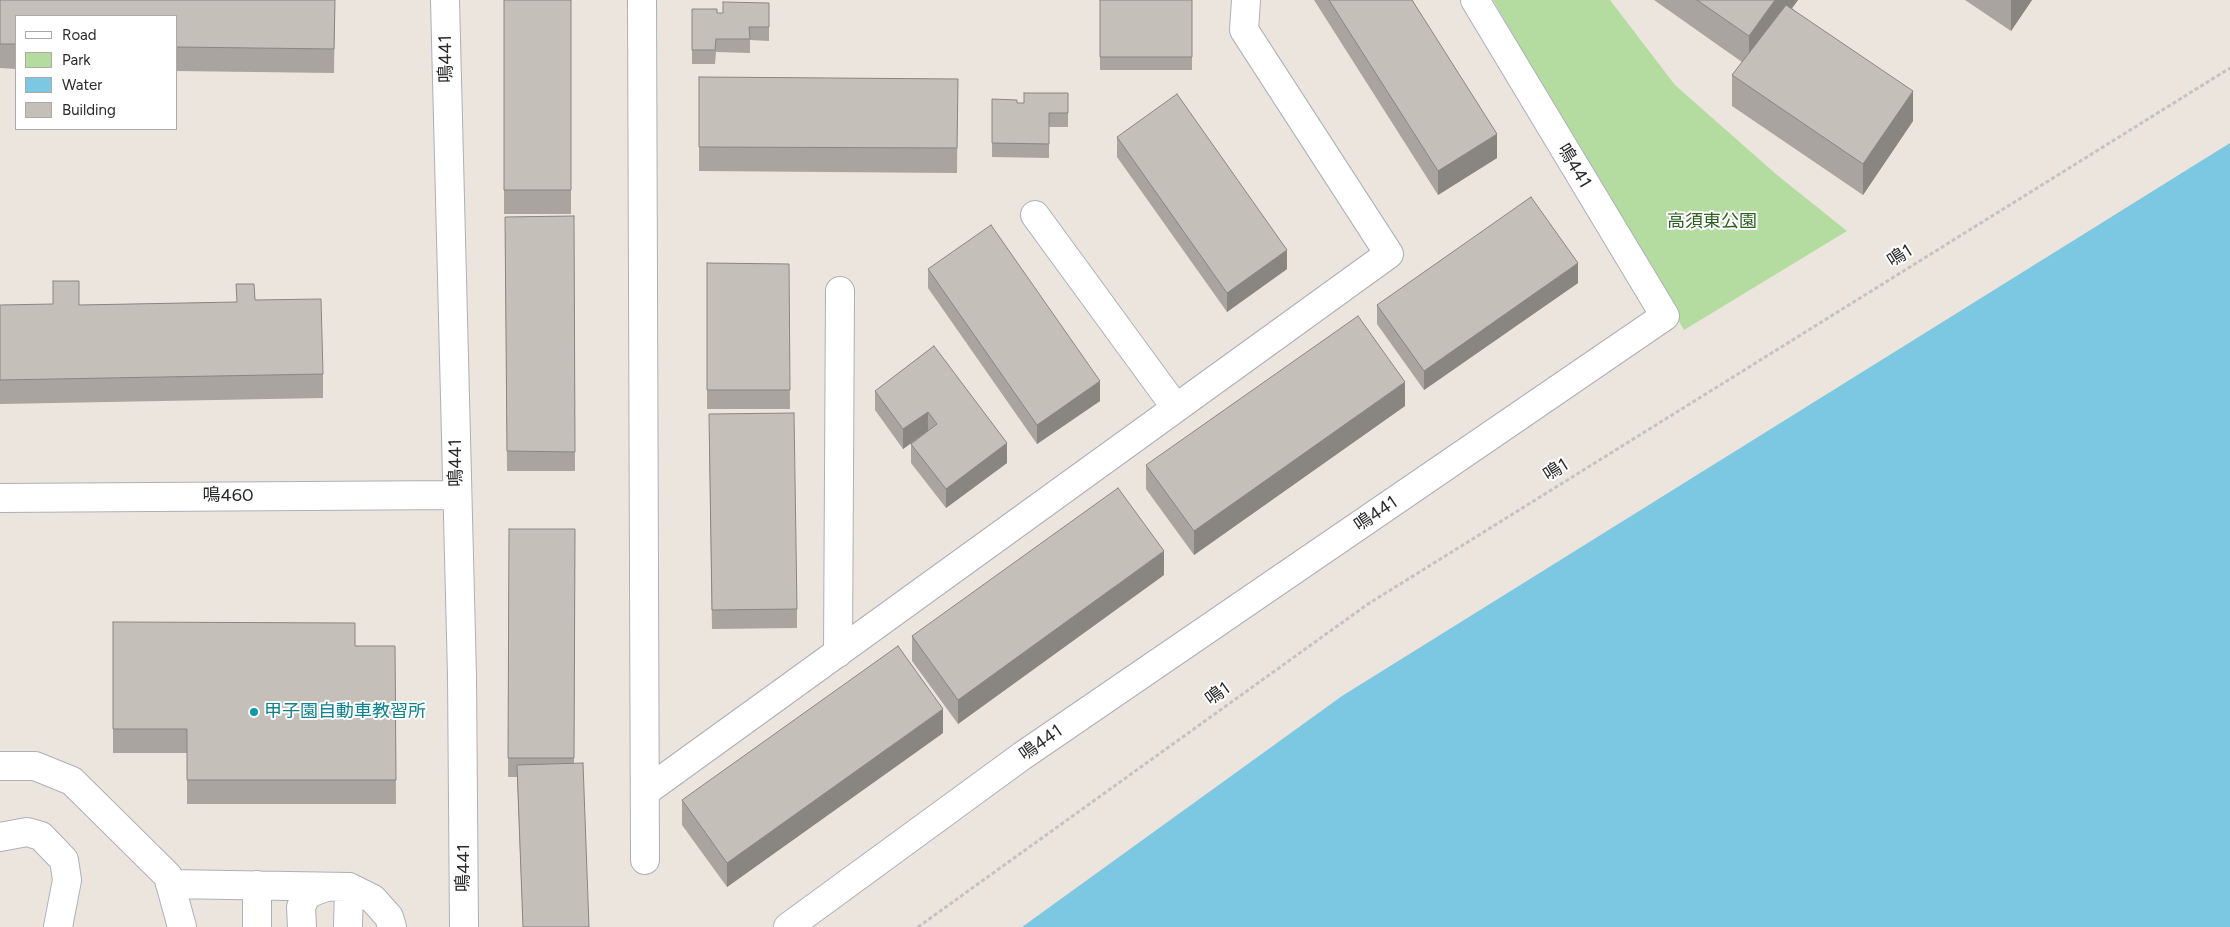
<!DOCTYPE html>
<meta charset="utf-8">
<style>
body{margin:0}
#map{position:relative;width:2230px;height:927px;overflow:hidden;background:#ebe5de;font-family:Figtree,sans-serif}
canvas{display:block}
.legend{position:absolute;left:15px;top:15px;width:162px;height:115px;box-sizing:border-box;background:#fff;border:1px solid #aaa;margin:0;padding:6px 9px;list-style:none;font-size:15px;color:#2a2a2a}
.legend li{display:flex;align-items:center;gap:10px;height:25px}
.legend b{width:25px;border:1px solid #aaa}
</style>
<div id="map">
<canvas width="2230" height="927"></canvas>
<ul class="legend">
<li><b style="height:6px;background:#fff"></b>Road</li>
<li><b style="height:14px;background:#b5dca0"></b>Park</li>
<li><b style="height:14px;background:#7cc8e2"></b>Water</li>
<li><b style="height:14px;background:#c4bfb9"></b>Building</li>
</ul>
</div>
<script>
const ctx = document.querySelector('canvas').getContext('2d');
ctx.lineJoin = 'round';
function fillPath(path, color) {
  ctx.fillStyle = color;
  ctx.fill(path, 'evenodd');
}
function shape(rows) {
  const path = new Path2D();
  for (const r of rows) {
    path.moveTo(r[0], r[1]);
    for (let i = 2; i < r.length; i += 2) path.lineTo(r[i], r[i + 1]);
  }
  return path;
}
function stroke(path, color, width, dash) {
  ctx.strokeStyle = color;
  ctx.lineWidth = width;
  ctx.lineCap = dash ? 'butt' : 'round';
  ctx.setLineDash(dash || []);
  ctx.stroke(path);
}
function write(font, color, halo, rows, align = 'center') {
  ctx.font = font + ' Figtree,"Noto Sans JP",sans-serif';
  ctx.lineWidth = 4;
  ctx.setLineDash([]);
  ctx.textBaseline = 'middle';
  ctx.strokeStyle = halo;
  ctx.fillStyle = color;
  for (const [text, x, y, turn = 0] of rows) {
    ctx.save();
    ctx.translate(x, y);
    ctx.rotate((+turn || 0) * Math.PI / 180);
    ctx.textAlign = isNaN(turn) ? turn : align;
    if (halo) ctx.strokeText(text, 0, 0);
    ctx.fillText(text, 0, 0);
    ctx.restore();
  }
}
fillPath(shape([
 [1493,0,1610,0,1675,85,1777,175,1847,231,1684,330]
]), '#b5dca0');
fillPath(shape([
 [2230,143,2230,927,1022,927,1342,696]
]), '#7cc8e2');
const minor = shape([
 [445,0,462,676,464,927],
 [642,0,645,860],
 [1035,215,1176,408],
 [0,498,457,495],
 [838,653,840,291],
 [0,766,35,766,72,781,168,876,182,927],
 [645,792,1389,254,1244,30,1246,0],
 [0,837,27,832,41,836,64,860,67,880,58,927],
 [170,884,349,887,373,899,389,917,392,927],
 [257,885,257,927],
 [302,927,301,907,307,894,326,887],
 [348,927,349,887],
 [788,927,1022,756,1665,316,1475,0]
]);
stroke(minor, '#aeb0b9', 30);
stroke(shape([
 [918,927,1368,604,2230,68]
]), '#c3c3c3', 3, [4, 2.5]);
stroke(minor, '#fff', 28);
fillPath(shape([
 [0,0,335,0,334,73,176,71,176,16,16,16,16,69,0,68],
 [504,0,571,0,571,214,504,214],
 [1100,0,1192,0,1192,70,1100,70],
 [1314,0,1412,0,1497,158,1438,195],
 [1654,0,1798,0,1792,8,1913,121,1863,195,1732,106,1732,75,1742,62],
 [1965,0,2032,0,2011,31],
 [769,3,769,41,750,40,750,53,716,52,715,64,692,64,692,9,717,13,723,13],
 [699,77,958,79,957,173,699,171],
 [1068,93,1068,127,1049,127,1049,158,992,157,992,99,1017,103,1024,103],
 [1117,137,1287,269,1227,312,1117,157],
 [574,216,575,471,507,471,505,217],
 [707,263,789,264,790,409,707,409],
 [928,269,1100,401,1037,444,928,288],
 [1578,283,1424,390,1377,324,1377,305],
 [255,300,323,374,323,398,0,404,0,305,79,305,236,302],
 [934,346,1007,463,946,508,911,463,911,444,928,432,928,431,903,449,875,410,875,391],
 [1405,406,1194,555,1146,489,1146,465],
 [709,433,797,609,797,628,712,629],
 [509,529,575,529,574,763,589,927,523,927,517,777,508,777],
 [1164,575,958,724,912,661,912,636],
 [113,622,355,646,395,646,396,804,187,804,187,753,113,753],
 [943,733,727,887,682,825,682,800]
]), '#a9a49f');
fillPath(shape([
 [1775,0,1798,0,1749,67,1749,36],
 [2011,0,2032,0,2011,31],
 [1913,91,1913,121,1863,195,1863,164],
 [1497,134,1497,158,1438,195,1438,171],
 [1287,250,1287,269,1227,312,1227,293],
 [1578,263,1578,283,1424,390,1424,371],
 [1100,381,1100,401,1037,444,1037,425],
 [1405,382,1405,406,1194,555,1194,531],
 [928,412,928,431,903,449,903,429],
 [1007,443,1007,463,946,508,946,489],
 [1164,551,1164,575,958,724,958,700],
 [943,709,943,733,727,887,727,863]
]), '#898682');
const building = shape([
 [0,0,335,0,334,49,176,47,176,16,16,16,16,44,0,44,0,0],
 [504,0,571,0,571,190,504,190,504,0],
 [1100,0,1192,0,1192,57,1100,57,1100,0],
 [1329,0,1412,0,1497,134,1438,171,1329,0],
 [1697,0,1775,0,1749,36,1697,0],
 [723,2,769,3,769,27,749,27,750,39,716,39,715,50,692,50,692,9,717,9,717,13,723,13,723,2],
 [1786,5,1913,91,1863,164,1732,75,1786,5],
 [699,77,958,79,957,148,699,147,699,77],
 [1024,93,1068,93,1068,113,1049,113,1049,144,992,143,992,99,1017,100,1017,103,1024,103,1024,93],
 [1177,94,1287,250,1227,293,1117,137,1177,94],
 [1531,197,1578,263,1424,371,1377,305,1531,197],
 [574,216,575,452,507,451,505,217,574,216],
 [991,225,1100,381,1037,425,928,269,991,225],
 [707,263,789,264,790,390,707,390,707,263],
 [53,281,79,281,79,305,237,302,236,284,254,284,255,300,321,299,323,374,0,380,0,305,53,304,53,281],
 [1358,316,1405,382,1194,531,1146,465,1358,316],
 [934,346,1007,443,946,489,911,444,937,424,928,412,903,429,875,391,934,346],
 [794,413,797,609,712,610,709,414,794,413],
 [1118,488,1164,551,958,700,912,636,1118,488],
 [509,529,575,529,574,758,508,758,509,529],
 [113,622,355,623,355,646,395,646,396,780,187,780,187,729,113,729,113,622],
 [898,646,943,709,727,863,682,800,898,646],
 [583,763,589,927,523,927,517,765,583,763]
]);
fillPath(building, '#c4bfb9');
stroke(building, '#898682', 1);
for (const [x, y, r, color] of [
 [254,712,5,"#0f9aa8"]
]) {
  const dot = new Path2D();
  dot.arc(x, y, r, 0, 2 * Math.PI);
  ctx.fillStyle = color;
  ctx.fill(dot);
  stroke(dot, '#fff', 2);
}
write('18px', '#2a2a2a', '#fff', [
 ["鳴441",446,59,-91],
 ["鳴441",1574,166,59],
 ["鳴1",1900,256,-32],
 ["鳴441",456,463,-91],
 ["鳴1",1556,470,-32],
 ["鳴460",228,496],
 ["鳴441",1376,514,-34],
 ["鳴1",1218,694,-36],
 ["鳴441",1041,743,-35],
 ["鳴441",464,868,-90]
]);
write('18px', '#2f6022', '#fff', [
 ["高須東公園",1712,222]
]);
write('18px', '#0d838f', '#fff', [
 ["甲子園自動車教習所",264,712]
], 'left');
</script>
